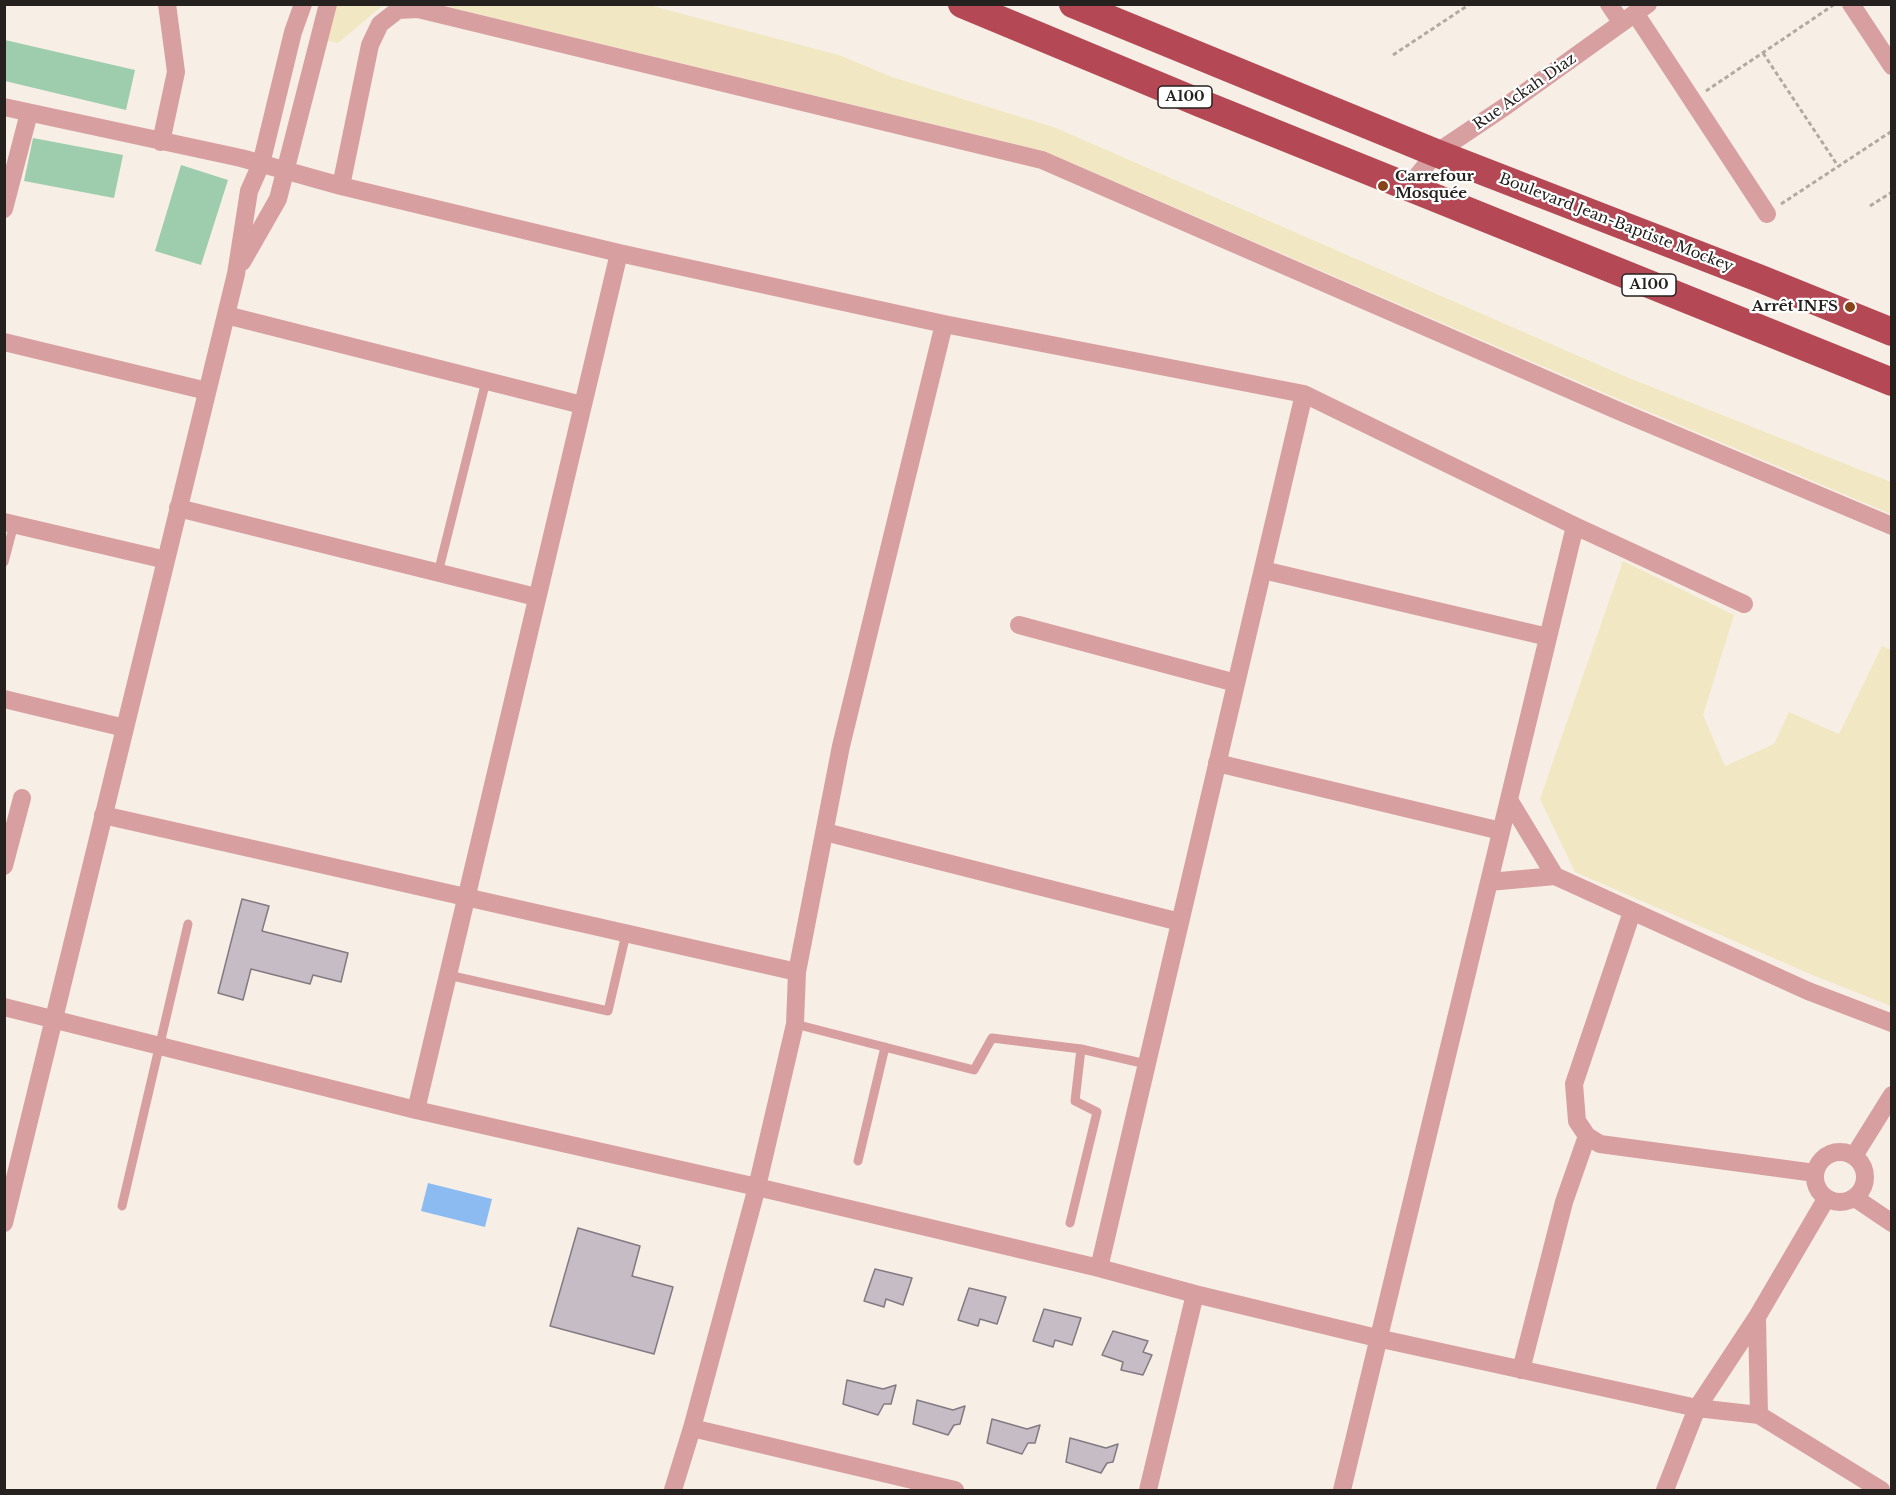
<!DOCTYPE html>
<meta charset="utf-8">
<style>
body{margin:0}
#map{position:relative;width:1896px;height:1495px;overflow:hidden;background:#f7efe5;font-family:"Libre Baskerville",serif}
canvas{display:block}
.frame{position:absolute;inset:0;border:6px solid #24211e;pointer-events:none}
</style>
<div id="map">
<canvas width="1896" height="1495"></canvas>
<div class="frame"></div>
</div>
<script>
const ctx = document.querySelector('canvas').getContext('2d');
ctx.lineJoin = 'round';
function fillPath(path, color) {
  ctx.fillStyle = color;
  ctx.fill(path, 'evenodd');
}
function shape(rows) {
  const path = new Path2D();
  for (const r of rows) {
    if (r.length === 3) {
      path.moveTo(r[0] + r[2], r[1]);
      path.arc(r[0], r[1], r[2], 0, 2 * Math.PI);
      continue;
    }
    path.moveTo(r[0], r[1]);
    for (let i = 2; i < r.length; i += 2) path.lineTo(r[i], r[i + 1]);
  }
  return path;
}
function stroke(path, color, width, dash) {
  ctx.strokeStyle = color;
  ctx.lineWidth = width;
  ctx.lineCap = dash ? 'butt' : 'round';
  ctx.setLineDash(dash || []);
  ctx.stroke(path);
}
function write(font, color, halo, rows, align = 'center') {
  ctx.font = font + ' "Libre Baskerville",serif';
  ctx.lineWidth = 4.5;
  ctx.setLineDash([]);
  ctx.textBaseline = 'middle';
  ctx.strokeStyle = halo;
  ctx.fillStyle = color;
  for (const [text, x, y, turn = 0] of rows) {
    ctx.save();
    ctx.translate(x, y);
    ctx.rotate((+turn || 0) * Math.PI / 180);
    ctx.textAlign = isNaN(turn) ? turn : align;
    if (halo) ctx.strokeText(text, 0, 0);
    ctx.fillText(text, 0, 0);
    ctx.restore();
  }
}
fillPath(shape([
 [5,40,135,70,126,110,5,81],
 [33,138,123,155,114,198,24,181],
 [181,165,228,180,201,265,155,251]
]), '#9dcdac');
fillPath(shape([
 [334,5,383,5,338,43,324,40],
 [440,5,648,5,839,55,892,77,1056,128,1629,378,1891,482,1891,514,1623,401,1044,151],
 [1623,561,1734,615,1703,715,1725,766,1774,744,1789,712,1839,734,1882,646,1891,650,1891,1006,1815,976,1575,872,1540,799]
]), '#f1e7c2');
fillPath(shape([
 [428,1183,492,1199,485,1227,421,1211]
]), '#8bbbf0');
const building = shape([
 [242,899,269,906,262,931,348,953,341,982,313,975,310,984,251,969,243,1000,218,993,242,899],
 [578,1228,640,1246,632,1276,673,1287,654,1354,550,1326,578,1228],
 [875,1269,912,1278,903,1305,886,1299,884,1307,864,1301,875,1269],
 [969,1288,1006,1297,997,1324,980,1319,978,1326,958,1320,969,1288],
 [1044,1309,1081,1318,1072,1345,1055,1340,1053,1347,1033,1341,1044,1309],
 [1113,1331,1148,1341,1143,1352,1152,1355,1143,1375,1121,1370,1123,1362,1102,1355,1113,1331],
 [847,1380,883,1389,896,1385,891,1404,884,1404,878,1415,843,1404,847,1380],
 [917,1400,953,1410,965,1406,960,1424,954,1425,948,1435,913,1424,917,1400],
 [992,1419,1027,1429,1040,1425,1035,1443,1028,1443,1022,1454,987,1443,992,1419],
 [1070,1438,1106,1448,1118,1444,1113,1462,1107,1463,1101,1473,1066,1462,1070,1438]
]);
fillPath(building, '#c6bcc5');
stroke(building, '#827a81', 1.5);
stroke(shape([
 [1763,53,1838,166],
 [1393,55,1470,4],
 [1706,91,1835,4],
 [1781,204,1892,131],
 [1870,206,1892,192]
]), '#b1aaa3', 3, [4.5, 3]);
stroke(shape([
 [4,562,14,524],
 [438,573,486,381],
 [448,975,608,1011,626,934],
 [795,1024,974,1070,992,1038,1081,1049,1146,1064],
 [858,1161,885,1047],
 [122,1206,188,924],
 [1070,1223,1097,1112,1075,1101,1081,1049]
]), '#d89fa1', 9);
stroke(shape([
 [1609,4,1621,22],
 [1851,4,1892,66],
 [1635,13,1767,214],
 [4,107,241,158,341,186,619,253,944,324,1304,394,1575,526,1744,604],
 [161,142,176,72,167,4],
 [341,186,370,45,380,24,398,10,418,9,1042,160,1621,412,1892,526],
 [1409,186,1436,153,1506,106,1648,4],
 [4,209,29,113],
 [242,262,278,199,328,4],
 [226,315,582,405],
 [4,342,207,391],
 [178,508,536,597],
 [4,522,166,560],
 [1263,570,1548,637],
 [1019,625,1236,683],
 [4,699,125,728],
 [1217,763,1501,831],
 [1509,800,1555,876],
 [103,815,797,972],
 [825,832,1180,922],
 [4,866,22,798],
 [1489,882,1555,876,1808,991,1892,1023],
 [1632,912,1574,1084,1577,1121,1587,1136,1600,1144,1815,1173],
 [4,1007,416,1110,757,1187,1099,1268,1195,1294,1377,1338,1697,1408,1759,1415,1881,1490],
 [416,1110,619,253],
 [1840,1177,25],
 [1854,1156,1892,1095],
 [1855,1198,1892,1223],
 [4,1223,236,274,249,191,261,164,293,32,303,4],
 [1099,1268,1304,394],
 [1757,1317,1759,1415],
 [1521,1370,1564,1202,1587,1136],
 [692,1428,955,1490],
 [673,1490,692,1428,757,1187,795,1024,797,972,841,746,944,324],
 [1148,1490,1195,1294],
 [1342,1490,1575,526],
 [1665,1490,1697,1408,1757,1317,1826,1199]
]), '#d89fa1', 18);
stroke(shape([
 [962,4,1200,103,1892,382],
 [1073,4,1436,153,1761,279,1892,332]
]), '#b44854', 28);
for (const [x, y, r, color] of [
 [1383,186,6,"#874319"],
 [1850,307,6,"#874319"]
]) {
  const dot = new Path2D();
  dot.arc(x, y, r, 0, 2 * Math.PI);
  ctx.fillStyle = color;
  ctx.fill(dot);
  stroke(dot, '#fff', 2);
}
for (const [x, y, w] of [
 [1185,97,54],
 [1649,285,54]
]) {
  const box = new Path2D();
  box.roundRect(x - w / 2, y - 11, w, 22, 4.5);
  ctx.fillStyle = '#fff';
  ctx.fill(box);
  stroke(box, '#24211e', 1.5);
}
write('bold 14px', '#24211e', null, [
 ["A100",1185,97],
 ["A100",1649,285]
]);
write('15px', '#24211e', '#fff', [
 ["Rue Ackah Diaz",1525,92,-35],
 ["Boulevard Jean-Baptiste Mockey",1616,223,21]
]);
write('bold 15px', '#24211e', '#fff', [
 ["Carrefour",1395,177],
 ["Mosquée",1395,194],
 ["Arrêt INFS",1838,307,"right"]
], 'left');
</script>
